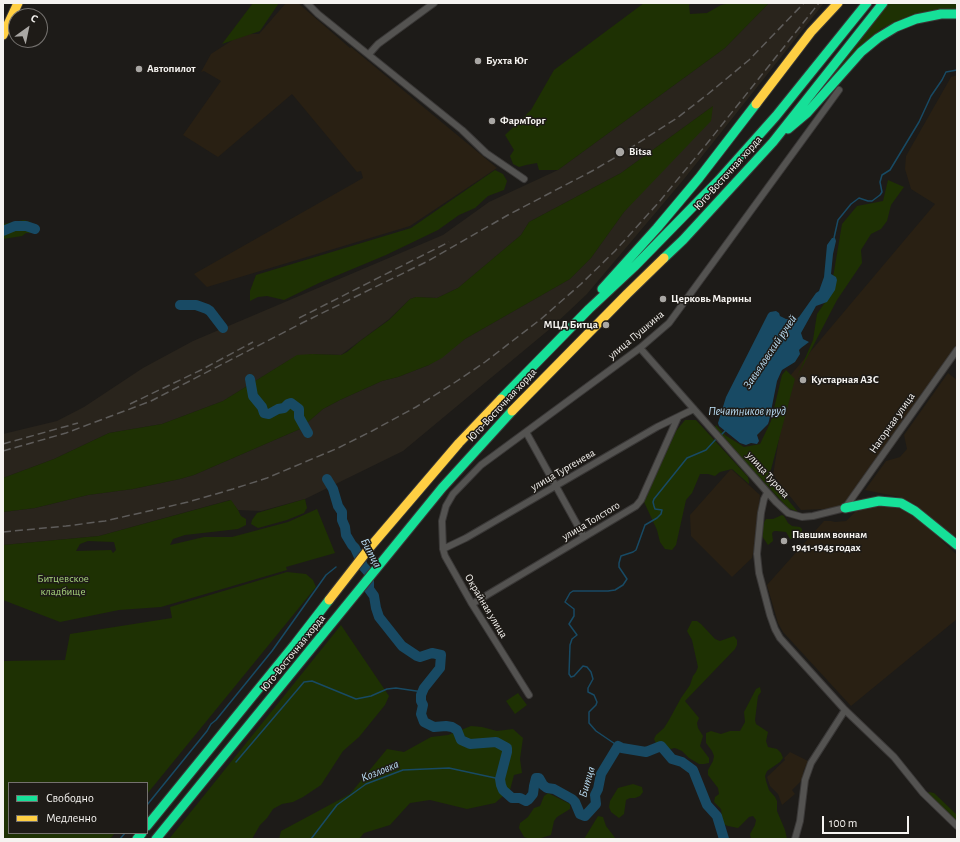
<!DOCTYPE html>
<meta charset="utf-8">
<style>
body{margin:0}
#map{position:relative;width:960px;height:842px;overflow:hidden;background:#1d1b18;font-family:"Alegreya Sans",sans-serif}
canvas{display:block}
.frame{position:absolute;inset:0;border:4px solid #f5f3f0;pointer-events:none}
.legend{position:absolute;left:8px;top:782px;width:140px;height:52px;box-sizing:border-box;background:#1e1b17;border:1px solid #74716e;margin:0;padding:5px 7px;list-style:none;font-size:12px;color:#f5f3f0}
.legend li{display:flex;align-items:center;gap:8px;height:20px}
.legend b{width:20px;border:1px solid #74716e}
.north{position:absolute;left:8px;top:8px;width:40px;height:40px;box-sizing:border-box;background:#1e1b17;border:1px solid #74716e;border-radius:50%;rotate:33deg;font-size:11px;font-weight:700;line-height:16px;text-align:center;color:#f5f3f0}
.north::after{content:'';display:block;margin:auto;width:14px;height:18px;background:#a9a7a4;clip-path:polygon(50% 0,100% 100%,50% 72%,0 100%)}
.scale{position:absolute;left:822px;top:816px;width:87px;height:18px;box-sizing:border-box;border:2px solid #f5f3f0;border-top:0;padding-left:5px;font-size:12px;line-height:14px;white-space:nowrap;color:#f5f3f0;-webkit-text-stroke:3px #1e1b17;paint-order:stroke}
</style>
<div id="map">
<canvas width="960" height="842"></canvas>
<div class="frame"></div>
<ul class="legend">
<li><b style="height:5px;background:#16e098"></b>Свободно</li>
<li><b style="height:5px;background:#ffcf43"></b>Медленно</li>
</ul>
<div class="north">С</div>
<div class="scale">100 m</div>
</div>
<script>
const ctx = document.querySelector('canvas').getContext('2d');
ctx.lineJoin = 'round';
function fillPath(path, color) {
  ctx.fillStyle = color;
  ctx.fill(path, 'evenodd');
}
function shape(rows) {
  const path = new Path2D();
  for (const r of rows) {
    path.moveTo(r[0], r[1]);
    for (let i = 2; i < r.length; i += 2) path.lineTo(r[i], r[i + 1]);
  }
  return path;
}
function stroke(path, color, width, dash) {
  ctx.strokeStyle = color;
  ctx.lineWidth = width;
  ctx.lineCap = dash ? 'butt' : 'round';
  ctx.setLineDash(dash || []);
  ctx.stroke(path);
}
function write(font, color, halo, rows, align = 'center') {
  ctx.font = font + ' "Alegreya Sans",sans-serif';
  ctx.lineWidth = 3;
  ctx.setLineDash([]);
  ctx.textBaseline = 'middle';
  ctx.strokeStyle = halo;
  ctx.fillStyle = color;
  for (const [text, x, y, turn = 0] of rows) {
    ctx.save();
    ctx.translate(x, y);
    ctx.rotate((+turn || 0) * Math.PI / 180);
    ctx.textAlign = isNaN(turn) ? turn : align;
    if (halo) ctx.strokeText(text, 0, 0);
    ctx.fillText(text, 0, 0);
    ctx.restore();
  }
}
fillPath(shape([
 [769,3,824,3,684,179,587,294,551,328,403,451,305,499,261,511,238,510,230,500,99,536,3,545,3,512,35,508,88,495,133,489,180,479,194,475,300,429,323,409,340,400,382,381,398,377,429,365,465,339,570,279,591,258,624,212,713,106,621,173,529,222,521,235,458,288,437,298,416,297,410,299,388,320,341,355,312,354,291,359,223,401,162,424,109,433,54,459,3,478,3,434,57,421,84,407,143,368,193,341,443,235,489,202,558,170,725,48]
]), '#29241c');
fillPath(shape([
 [286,3,298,3,350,48,351,47,497,168,410,226,207,287,194,274,363,178,361,171,357,172,292,94,218,157,183,135,221,81,204,71,201,72,211,54,242,34,259,34],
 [957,75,957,355,942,375,902,422,845,508,801,510,773,475,789,377,935,204,911,189,905,169,906,156,951,77],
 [948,373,957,380,957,540,916,505,899,497,865,490,886,461,900,457,907,449,904,435],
 [731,469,760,495,755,544,752,558,732,577,691,536,690,515],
 [873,505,889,506,905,510,931,530,957,555,957,619,851,706,783,632,778,623,767,585,824,521,831,521,835,522,846,521,857,510],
 [790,752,808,761,803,772,804,773,801,781,792,790,795,794,782,805,778,794,770,786,767,777,785,760,784,758]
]), '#292013');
fillPath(shape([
 [253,3,279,3,260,31,222,44],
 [644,3,691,3,689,5,690,14,707,13,721,5,731,3,769,3,725,48,558,170,539,170,537,163,526,165,519,167,513,164,510,156,514,150,505,135,531,110,554,70],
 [889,3,957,3,957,9,942,9,915,14,897,21,881,29,860,47,815,99,811,99],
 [713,106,711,121,624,212,591,258,570,279,465,339,442,358,429,365,398,377,382,381,340,400,323,409,300,429,194,475,180,479,133,489,88,495,35,508,3,512,3,478,54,459,109,433,162,424,223,401,297,355,312,354,341,355,347,352,360,341,389,320,410,299,416,297,437,298,458,288,521,235,529,222,621,173],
 [495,170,503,174,507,181,504,190,488,196,475,208,459,215,438,230,386,255,319,283,284,300,267,296,258,297,250,301,250,291,256,275,411,228],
 [888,180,904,187,891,205,887,221,881,229,871,234,861,250,862,263,837,300,797,377,813,340,817,314,830,295,842,224,857,206,883,201],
 [24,220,30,222,35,233,26,233,22,236,3,239,3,224],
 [786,370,795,379,769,477,798,512,788,508,714,429,716,425,725,435,744,447,760,444,771,421,782,375],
 [685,420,696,420,748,477,749,482,749,484,732,469,720,472,715,476,708,474,700,474,692,493,686,500,676,545,672,550,665,549,660,542,657,530,644,502,676,431],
 [305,499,307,508,304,513,287,520,258,528,251,524,252,520,257,513],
 [231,500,238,510,241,516,246,519,246,525,238,529,185,535,173,539,170,545,204,537,232,537,288,522,317,509,335,553,286,567,287,570,161,607,119,610,60,622,3,600,3,545,99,536],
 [88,541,114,542,116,550,113,553,111,550,76,551,80,544],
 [782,515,784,516,788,523,792,526,800,527,802,529,802,531,793,539,790,539,786,532,776,531,774,531,772,533,773,541,768,545,762,536,763,524,766,519,773,519],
 [287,572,306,574,313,580,316,587,147,794,147,783,9,783,9,833,115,833,110,839,3,839,3,661,65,660,70,634,172,618,170,607],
 [692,621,697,621,701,624,715,639,720,641,734,636,737,640,737,645,735,649,685,701,699,718,697,723,698,728,703,736,700,746,709,758,709,763,704,764,699,764,689,758,682,751,675,748,670,749,661,744,656,744,654,739,656,735,664,728,669,720,681,698,690,685,693,676,696,672,698,667,692,640,687,631],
 [341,625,389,696,385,705,359,737,343,751,321,785,303,797,293,802,282,804,273,809,267,818,260,825,252,839,169,839],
 [760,687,761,692,758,696,755,720,756,724,768,732,766,741,768,747,777,749,781,753,783,758,780,762,767,771,765,776,766,781,769,790,775,797,777,801,777,811,785,830,787,839,751,839,750,834,755,825,756,820,753,816,749,817,738,828,728,826,723,824,721,809,714,802,715,797,719,794,718,788,708,775,708,770,713,761,714,756,712,751,706,743,706,733,711,731,721,734,730,731,740,731,745,722,744,712,756,689],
 [518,693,527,705,515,714,506,701],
 [471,726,482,727,497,731,513,729,523,738,520,759,522,773,514,775,510,790,495,803,467,809,430,800,410,803,390,825,364,833,359,839,279,839,281,831,350,794,387,749,404,752,431,737,448,735],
 [633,784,642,787,643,792,640,796,635,798,630,798,626,800,624,814,619,818,611,812,609,807,610,801,618,788],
 [929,792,934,793,957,815,957,824,927,793],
 [548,793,570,804,570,809,557,817,554,821,551,835,541,838,530,839,524,837,519,828,520,823,528,817,534,808,540,806,544,796],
 [598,816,603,817,606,826,616,839,584,839]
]), '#1e3103');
fillPath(shape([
 [832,238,835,238,836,241,833,254,831,274,836,277,837,280,835,290,827,302,816,306,801,333,803,339,809,342,801,348,799,350,800,354,795,362,782,370,781,372,777,381,769,421,768,424,757,435,759,441,757,444,751,443,746,445,740,443,719,426,718,423,726,397,768,314,770,312,776,311,779,313,780,316,786,319,796,319,799,317,816,293,819,291,824,277,827,245]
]), '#184a64');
stroke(shape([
 [834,238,838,220,851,204,859,198,868,201,872,201,880,195,882,192,880,182,882,175,890,170,919,122,931,96,942,80,946,72,957,70],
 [720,436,726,430],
 [618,746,596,731,589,723,589,712,596,705,597,702,594,695,588,692,588,688,593,679,591,672,587,667,583,666,574,676,571,677,569,674,570,645,572,639,577,635,569,624,574,616,574,609,565,602,570,593,573,591,608,591,615,590,623,585,627,579,619,567,619,563,621,556,633,552,636,550,645,525,657,518,661,514,662,510,655,509,654,506,653,502,654,499,687,458,706,450,717,438],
 [236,762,304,682,312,681,356,699,371,696,387,689,396,688,423,692],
 [147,805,207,731,211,724,216,720,272,651,326,575,336,567],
 [120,839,125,833],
 [311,839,337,805,366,784,403,770,449,768,500,779]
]), '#184a64', 1.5);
stroke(shape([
 [3,231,15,226,26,226,35,229],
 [180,305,196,305,207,309,210,311,223,328],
 [250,379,253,396,262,407,264,413,269,414,278,409,284,408,288,404,291,403,299,409,299,417,308,433],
 [327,479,333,489,338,506,342,512,342,520,345,527,346,535,352,545,355,548,363,566,369,573,369,589,374,596,376,608,379,617,402,646,417,656,420,657,432,653,441,655,440,668,424,688,421,695,421,701,423,705,421,714,424,722,434,727,446,726,452,727,457,730,461,740,470,744,496,742,507,748,507,752,500,779,501,785,503,790,512,798,520,798,526,801,529,799,533,794,534,786,536,778,539,778,543,785,547,788,554,789,572,799,575,802,580,814,585,816,596,804,595,795,598,789,601,774,618,746,622,748,646,752,661,746,672,759,682,762,693,770,707,805,717,816,724,839]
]), '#184a64', 10);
const street = shape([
 [307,3,318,14,462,130,486,153,524,179],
 [369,54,378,44,434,3],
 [640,348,776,502,788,513,802,517,813,516,845,508,957,350],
 [526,432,584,537],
 [767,493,764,499,761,513,757,554,759,573,770,615,775,629,780,638,845,710,894,757,923,793,957,826],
 [443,549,466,538,657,427,694,409],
 [472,604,636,506,641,500,678,417],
 [529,695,472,604,445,556,443,549,442,521,446,506,453,494,481,465,640,348,669,323,839,90],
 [795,839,800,821,805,780,811,763,845,710]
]);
const fast = shape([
 [788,129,807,113,861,52,878,38,896,27,916,19,941,14,957,14],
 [664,258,683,240,773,142,883,3],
 [602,289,657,228,699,178,756,104],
 [501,399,589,309,634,267,719,180,776,116,867,3],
 [845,508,879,501,901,503,915,511,957,545],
 [147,826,295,644,329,600],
 [137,839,142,833],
 [156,839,442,488,512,411]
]);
const slow = shape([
 [3,35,18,3],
 [756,104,811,32,838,3],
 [512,411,627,294,664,258],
 [329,600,371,546,459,443,501,399]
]);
stroke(street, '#3a3837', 8);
stroke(fast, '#3a3837', 11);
stroke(slow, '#3a3837', 11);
stroke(street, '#545351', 6);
stroke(fast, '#16e098', 9);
stroke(slow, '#ffcf43', 9);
stroke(shape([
 [299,318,449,242],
 [130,404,201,370,253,342],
 [3,444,78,423],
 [3,451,66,433,151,401,302,323,428,261,508,215,594,170,621,154,677,118,708,94,749,60,804,3],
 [3,532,66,526,105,521,188,502,233,489,267,478,338,448,372,431,416,407,451,385,485,362,541,319,581,284,615,251,659,202,705,146,819,3]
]), '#5e5c5a', 1.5, [8, 4]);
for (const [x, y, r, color] of [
 [478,61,4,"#a9a7a4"],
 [139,69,4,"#a9a7a4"],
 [492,121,4,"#a9a7a4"],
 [620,152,5,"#a9a7a4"],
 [663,299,4,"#a9a7a4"],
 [606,325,4,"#a9a7a4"],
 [803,380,4,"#a9a7a4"],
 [784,541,4,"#a9a7a4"]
]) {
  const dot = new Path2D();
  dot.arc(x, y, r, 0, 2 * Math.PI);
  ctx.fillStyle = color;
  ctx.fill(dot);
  stroke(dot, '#1e1b17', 1.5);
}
write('bold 11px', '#f5f3f0', '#1e1b17', [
 ["Бухта Юг",486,61],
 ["Автопилот",147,69],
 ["ФармТорг",500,121],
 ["Bitsa",629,152],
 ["Церковь Марины",671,299],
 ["МЦД Битца",598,325,"right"],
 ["Кустарная АЗС",811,380],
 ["Павшим воинам",792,535],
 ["1941-1945 годах",792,548]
], 'left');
write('11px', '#f5f3f0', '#1e1b17', [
 ["Юго-Восточная хорда",728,173,-48],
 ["улица Пушкина",636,335,-40],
 ["Юго-Восточная хорда",502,405,-47],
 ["Нагорная улица",892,423,-55],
 ["улица Тургенева",563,470,-30],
 ["улица Турова",768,475,48],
 ["улица Толстого",591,521,-31],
 ["Окрайная улица",486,606,59],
 ["Юго-Восточная хорда",293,653,-51]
]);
write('11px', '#a6d27c', '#1e1b17', [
 ["Битцевское",63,579],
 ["кладбище",63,592]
]);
write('italic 12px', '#bbdff6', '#1e1b17', [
 ["Завьяловский ручей",770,352,-56],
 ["Печатников пруд",747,411],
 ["Битца",371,553,62],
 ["Козловка",380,771,-22],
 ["Битца",587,782,-74]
]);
</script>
